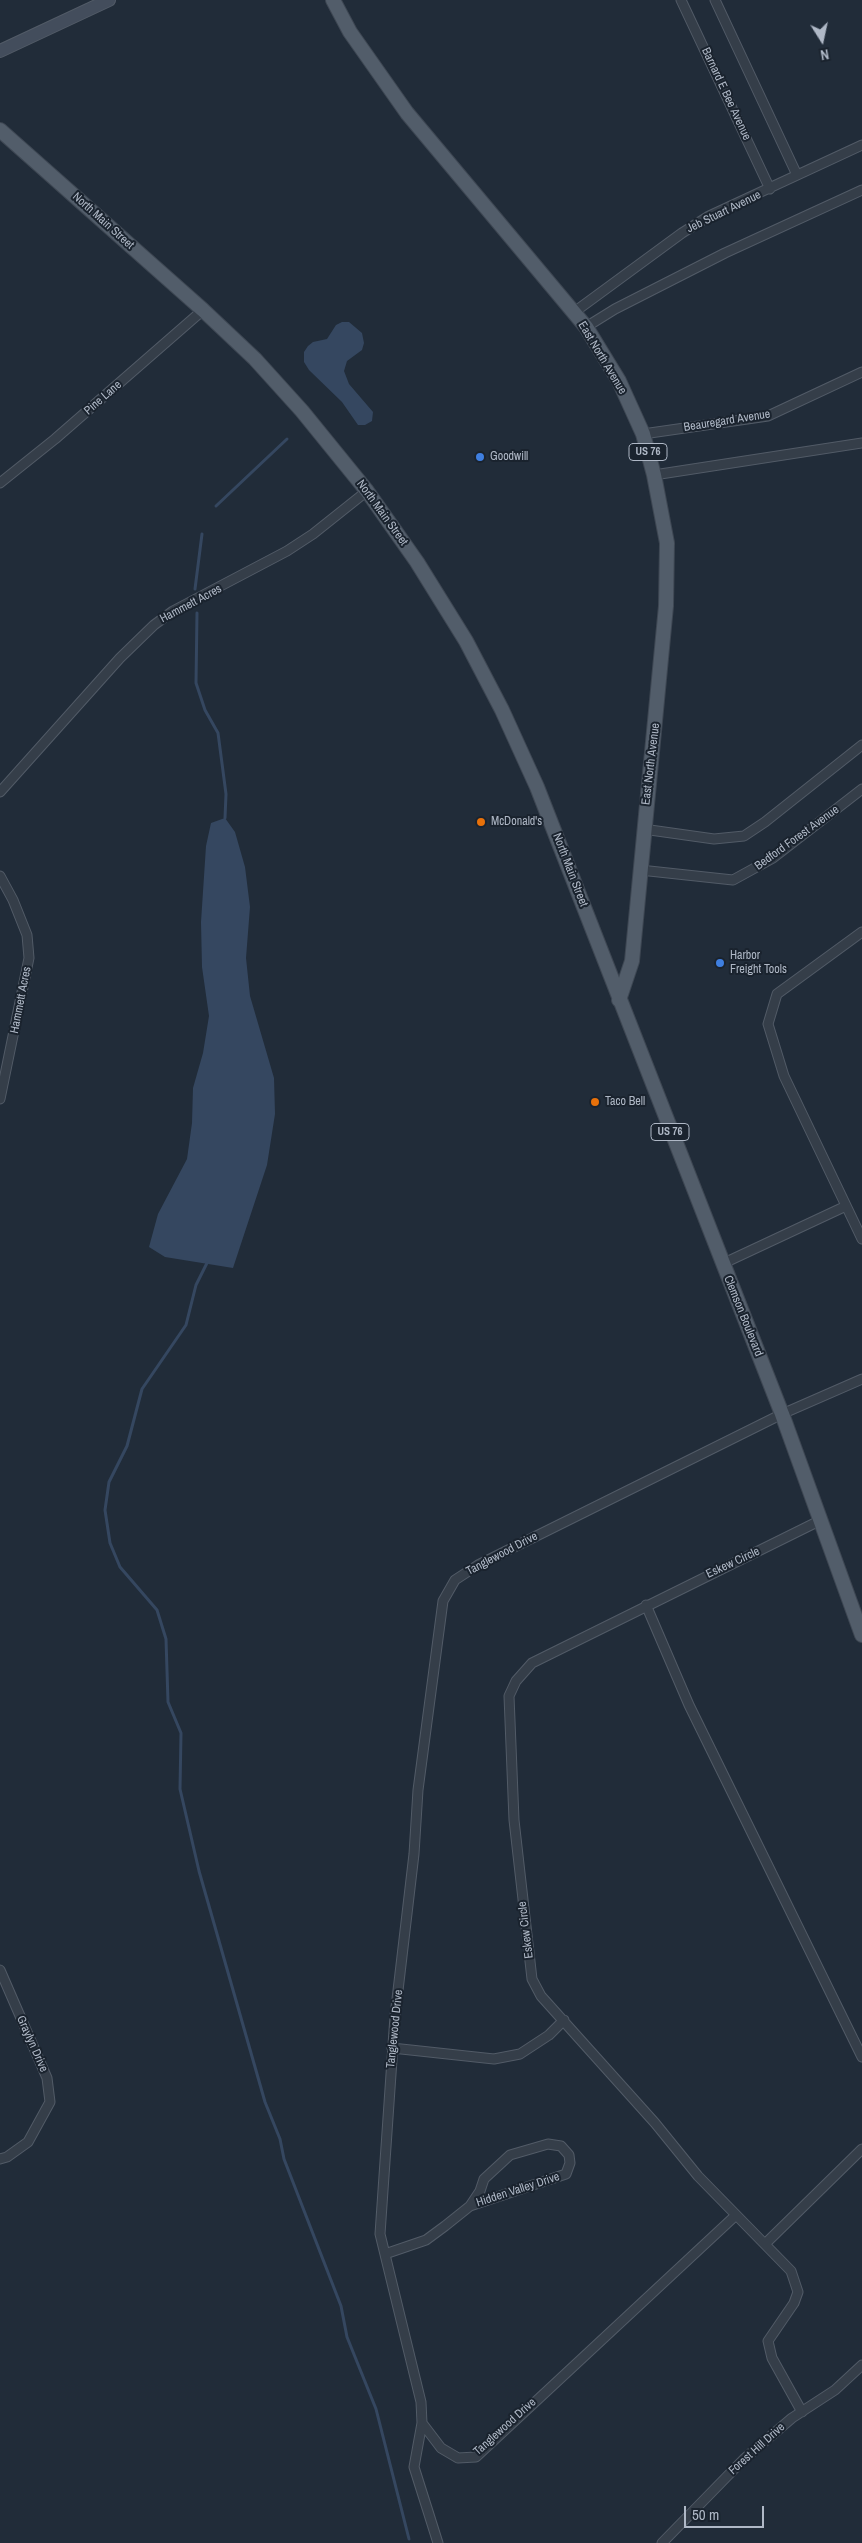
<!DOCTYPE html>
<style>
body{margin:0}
#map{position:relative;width:862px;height:2543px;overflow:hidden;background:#212c39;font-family:"Archivo Narrow",sans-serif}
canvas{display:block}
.north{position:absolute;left:797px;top:15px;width:50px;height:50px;-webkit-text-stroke:4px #1a232e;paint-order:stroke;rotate:170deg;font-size:14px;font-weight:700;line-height:20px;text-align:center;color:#afb8c6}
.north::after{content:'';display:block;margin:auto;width:18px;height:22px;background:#afb8c6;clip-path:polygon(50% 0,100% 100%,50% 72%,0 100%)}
.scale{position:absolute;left:684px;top:2506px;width:80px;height:22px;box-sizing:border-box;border:2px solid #afb8c6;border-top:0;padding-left:6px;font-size:15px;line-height:18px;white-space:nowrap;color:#afb8c6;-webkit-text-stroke:4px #1a232e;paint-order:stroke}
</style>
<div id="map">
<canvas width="862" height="2543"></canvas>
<div class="north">N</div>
<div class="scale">50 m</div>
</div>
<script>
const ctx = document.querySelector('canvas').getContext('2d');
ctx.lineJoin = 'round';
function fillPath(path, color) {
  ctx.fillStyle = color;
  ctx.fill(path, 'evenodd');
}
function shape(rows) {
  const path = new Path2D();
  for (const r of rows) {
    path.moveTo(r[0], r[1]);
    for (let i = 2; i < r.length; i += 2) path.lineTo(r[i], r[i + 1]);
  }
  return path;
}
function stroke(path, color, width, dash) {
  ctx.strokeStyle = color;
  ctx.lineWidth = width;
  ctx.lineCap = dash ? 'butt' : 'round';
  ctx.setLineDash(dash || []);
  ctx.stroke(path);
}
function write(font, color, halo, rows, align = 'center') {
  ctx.font = font + ' "Archivo Narrow",sans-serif';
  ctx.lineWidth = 4;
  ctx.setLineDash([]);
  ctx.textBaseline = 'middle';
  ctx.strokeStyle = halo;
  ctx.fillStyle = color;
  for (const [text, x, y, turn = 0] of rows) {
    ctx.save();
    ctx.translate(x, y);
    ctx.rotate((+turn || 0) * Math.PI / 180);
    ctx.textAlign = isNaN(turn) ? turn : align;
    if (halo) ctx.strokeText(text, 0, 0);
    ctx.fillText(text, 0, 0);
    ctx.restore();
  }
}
fillPath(shape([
 [342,322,349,322,362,333,364,343,362,350,347,361,344,371,349,384,373,412,372,421,365,425,358,425,342,402,309,370,304,362,304,352,308,346,313,342,327,339,336,325],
 [225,818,235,832,245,867,250,907,246,958,250,996,274,1078,275,1114,267,1165,233,1268,165,1257,149,1247,158,1214,187,1159,192,1123,193,1088,203,1053,209,1016,202,967,201,922,206,846,211,823]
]), '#354760');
stroke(shape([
 [216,506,287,439],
 [195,589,202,534],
 [197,613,196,683,205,710,218,733,226,794,225,818],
 [207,1263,196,1285,186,1325,142,1389,127,1446,109,1482,105,1510,110,1543,120,1567,157,1610,166,1639,168,1702,181,1733,180,1789,199,1871,265,2102,280,2139,284,2159,341,2306,347,2337,376,2409,409,2539]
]), '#354760', 3);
const street = shape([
 [681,0,770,189],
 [715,0,797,175],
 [573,313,682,233,709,216,862,145],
 [586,327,615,309,725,253,862,190],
 [643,434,768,416,862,372],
 [654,475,862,443],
 [0,483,55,439,203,310],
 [0,792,120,658,154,625,173,611,287,551,313,534,367,491],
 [643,829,714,839,744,836,765,822,862,745],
 [640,870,733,880,773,858,862,789],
 [0,876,13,900,27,935,29,958,0,1099],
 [862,932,777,994,768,1024,784,1076,862,1239],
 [722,1264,846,1206],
 [646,1605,689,1705,862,2057],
 [0,1970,47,2078,50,2102,28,2142,7,2157,0,2159],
 [392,2048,494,2059,520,2054,549,2035,564,2020],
 [735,2216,476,2457,458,2458,441,2448,422,2423,421,2402,380,2234,395,2016,414,1854,418,1790,443,1601,455,1580,478,1565,782,1414,862,1379],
 [766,2243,862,2149],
 [385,2254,426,2240,445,2226,470,2206,480,2191,484,2179,510,2155,548,2144,561,2146,569,2155,570,2163,566,2174,470,2206],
 [802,2412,772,2358,768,2341,794,2303,798,2292,791,2271,698,2176,655,2123,541,1996,532,1979,514,1820,509,1696,516,1681,532,1663,821,1520],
 [422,2423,414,2467,438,2543],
 [662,2543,744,2459,792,2418,835,2390,862,2365]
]);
const secondary = shape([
 [0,51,109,0]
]);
const primary = shape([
 [333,0,350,32,407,113,586,327,619,381,643,434,654,475,667,543,666,606,632,961,619,1000],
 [0,130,203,310,255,359,302,411,367,491,417,562,466,641,502,710,537,787,782,1414,862,1635]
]);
stroke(street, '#525b67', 11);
stroke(secondary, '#525b67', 14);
stroke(primary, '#3e4753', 16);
stroke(street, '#353e49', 9);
stroke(secondary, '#434d5c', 12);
stroke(primary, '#525d6a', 14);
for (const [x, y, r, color] of [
 [480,457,5,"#3f7fe0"],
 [481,822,5,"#e8710a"],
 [720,963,5,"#3f7fe0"],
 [595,1102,5,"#e8710a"]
]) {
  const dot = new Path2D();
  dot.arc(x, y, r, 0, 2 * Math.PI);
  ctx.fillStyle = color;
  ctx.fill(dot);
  stroke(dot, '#1a232e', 2);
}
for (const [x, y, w] of [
 [648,452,38],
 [670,1132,38]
]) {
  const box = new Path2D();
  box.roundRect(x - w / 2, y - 8.5, w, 17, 4);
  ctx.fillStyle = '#1a232e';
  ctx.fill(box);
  stroke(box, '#afb8c6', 1);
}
write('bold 11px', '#afb8c6', null, [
 ["US 76",648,452],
 ["US 76",670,1132]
]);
write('12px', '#afb8c6', '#1a232e', [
 ["Barnard E Bee Avenue",726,94,65],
 ["Jeb Stuart Avenue",724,212,-26],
 ["North Main Street",103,221,42],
 ["East North Avenue",602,358,59],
 ["Pine Lane",103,398,-41],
 ["Beauregard Avenue",727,421,-9],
 ["North Main Street",382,513,54],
 ["Hammett Acres",191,604,-28],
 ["East North Avenue",651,764,-83],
 ["Bedford Forest Avenue",797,838,-36],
 ["North Main Street",570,870,69],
 ["Hammett Acres",21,1000,-79],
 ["Clemson Boulevard",743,1316,68],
 ["Tanglewood Drive",502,1554,-28],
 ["Eskew Circle",733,1563,-25],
 ["Eskew Circle",526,1930,-97],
 ["Tanglewood Drive",395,2029,-84],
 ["Graylyn Drive",32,2044,66],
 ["Hidden Valley Drive",518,2190,-18],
 ["Tanglewood Drive",505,2427,-42],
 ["Forest Hill Drive",757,2449,-42]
]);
write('12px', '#afb8c6', '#1a232e', [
 ["Goodwill",490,457],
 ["McDonald's",491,822],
 ["Harbor",730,956],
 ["Freight Tools",730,970],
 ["Taco Bell",605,1102]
], 'left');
</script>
